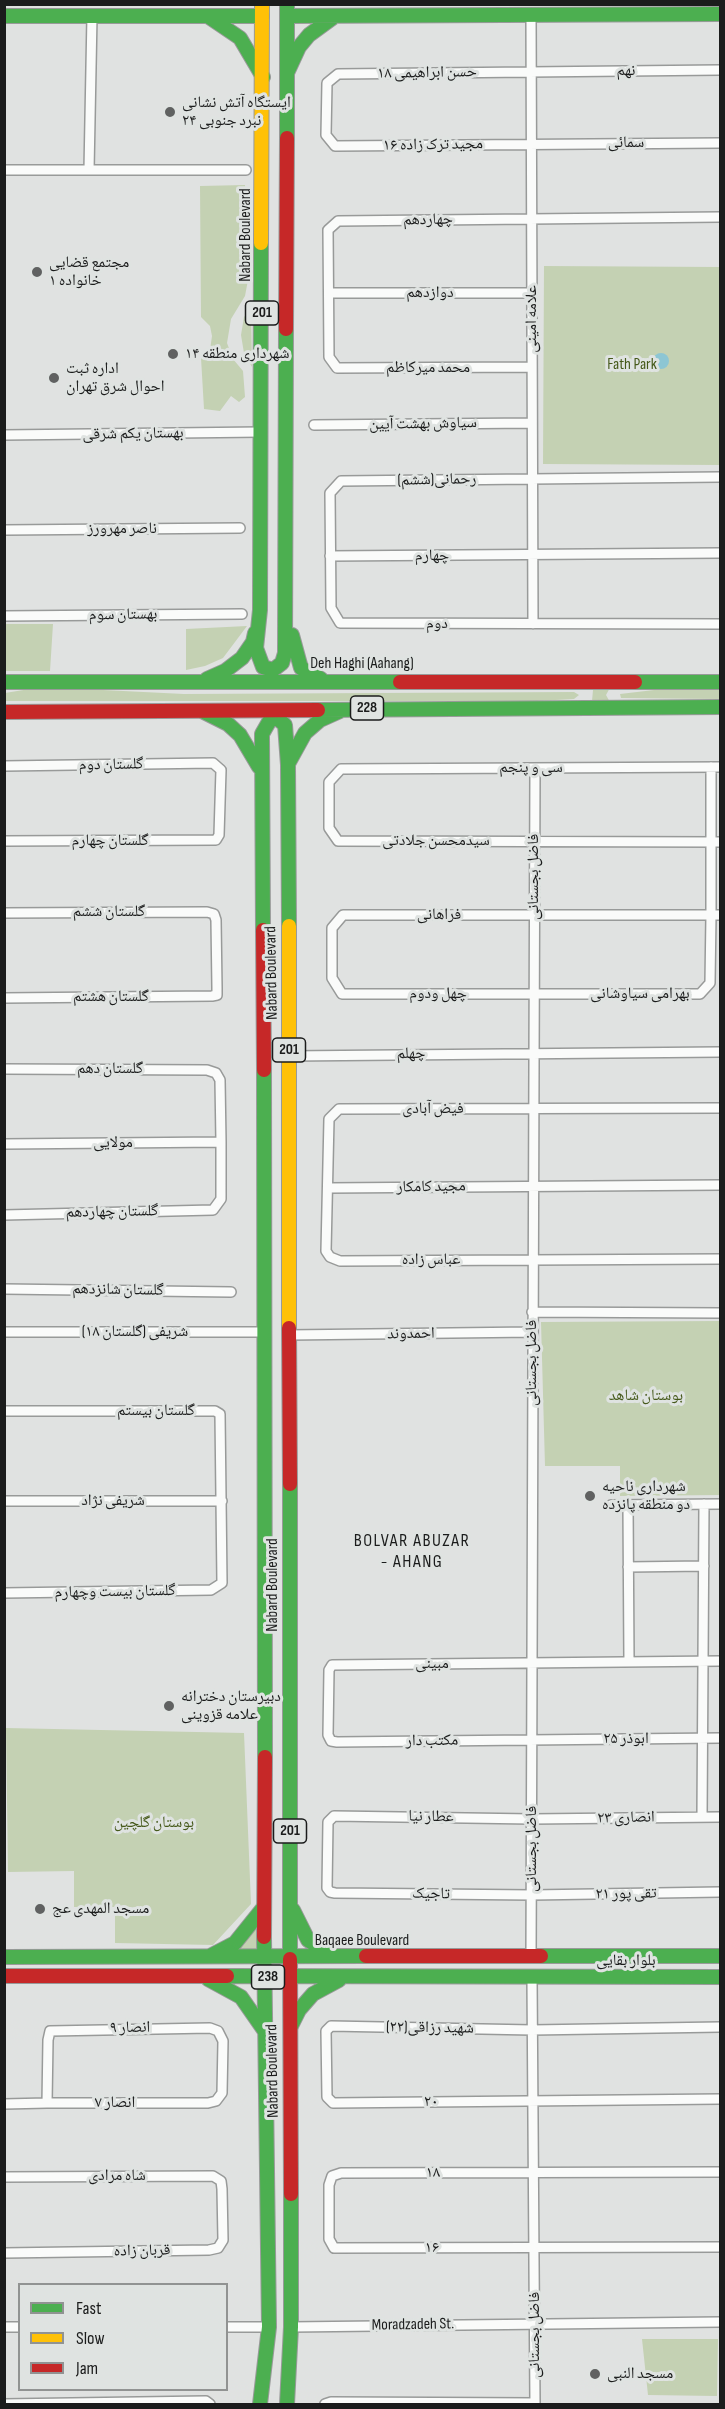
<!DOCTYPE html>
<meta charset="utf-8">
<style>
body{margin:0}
#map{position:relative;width:725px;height:2409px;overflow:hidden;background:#e0e2e1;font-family:"Sofia Sans Condensed",sans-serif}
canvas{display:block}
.frame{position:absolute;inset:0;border:6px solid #1b1c1c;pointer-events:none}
.legend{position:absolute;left:18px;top:2283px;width:210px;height:108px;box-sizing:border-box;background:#dfe3e1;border:2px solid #919392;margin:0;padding:8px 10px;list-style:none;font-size:18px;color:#1b1c1c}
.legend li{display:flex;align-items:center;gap:12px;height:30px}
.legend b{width:30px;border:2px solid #919392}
</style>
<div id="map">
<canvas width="725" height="2409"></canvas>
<div class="frame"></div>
<ul class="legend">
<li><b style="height:8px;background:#4caf50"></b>Fast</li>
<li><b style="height:8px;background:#ffc107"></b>Slow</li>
<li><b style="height:8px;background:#c62828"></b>Jam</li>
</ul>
</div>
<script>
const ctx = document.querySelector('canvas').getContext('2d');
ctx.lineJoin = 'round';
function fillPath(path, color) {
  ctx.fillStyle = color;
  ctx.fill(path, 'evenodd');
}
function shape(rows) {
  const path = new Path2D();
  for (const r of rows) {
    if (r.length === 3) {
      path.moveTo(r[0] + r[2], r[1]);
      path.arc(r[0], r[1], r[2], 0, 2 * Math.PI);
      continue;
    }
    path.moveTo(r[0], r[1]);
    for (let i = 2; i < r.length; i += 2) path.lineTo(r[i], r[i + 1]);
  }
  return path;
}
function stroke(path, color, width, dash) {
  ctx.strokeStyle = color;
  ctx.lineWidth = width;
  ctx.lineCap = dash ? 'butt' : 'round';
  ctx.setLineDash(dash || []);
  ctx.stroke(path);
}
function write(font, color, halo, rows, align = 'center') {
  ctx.font = font + ' "Sofia Sans Condensed","Noto Naskh Arabic",sans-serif';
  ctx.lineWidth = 6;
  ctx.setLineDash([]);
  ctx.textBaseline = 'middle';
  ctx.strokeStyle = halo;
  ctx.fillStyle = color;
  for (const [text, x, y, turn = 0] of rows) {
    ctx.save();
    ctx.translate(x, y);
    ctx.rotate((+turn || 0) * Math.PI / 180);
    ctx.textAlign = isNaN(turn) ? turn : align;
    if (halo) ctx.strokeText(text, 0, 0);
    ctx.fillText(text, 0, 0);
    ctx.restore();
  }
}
fillPath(shape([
 [245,185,248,280,245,296,231,319,227,343,233,359,243,371,245,397,239,402,231,396,220,411,204,409,201,358,210,350,212,336,210,326,201,317,200,186],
 [544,266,720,267,720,465,543,464],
 [251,308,252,367,244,353,241,335,244,317],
 [5,624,53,624,50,671,5,671],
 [247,626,223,658,205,666,186,670,186,629],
 [587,684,612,684,606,695,611,704,592,701,593,690],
 [42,687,184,694,574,692,579,695,574,699,537,701,5,701,5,693],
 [671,688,720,690,720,699,621,698,620,694],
 [720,1321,720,1495,620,1496,620,1466,545,1466,541,1322],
 [6,1728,244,1733,251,1904,213,1945,115,1943,115,1907,74,1907,74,1871,8,1872],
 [257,1924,258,1950,234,1950],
 [642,2339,718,2339,717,2396,648,2395]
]), '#c4d1b3');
fillPath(shape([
 [661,361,8]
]), '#8dc6d4');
const street = shape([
 [531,15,533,624],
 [720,70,338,74,327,83,326,135,335,146,720,143],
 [4,170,246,170],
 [89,170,92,16],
 [329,293,532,293],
 [532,367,337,368,329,357,328,230,338,221,720,217],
 [314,425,532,423],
 [4,435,261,432],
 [720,477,341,481,330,493,331,608,340,623,720,624],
 [4,530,240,528],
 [330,556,720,553],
 [4,616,242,614],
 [4,766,213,763,221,770,219,835,216,840,4,841],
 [711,767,711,915,710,983,700,994,342,994,332,978,332,928,343,915,720,915],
 [720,767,341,769,329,782,329,828,338,841,720,842],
 [4,913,207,912,214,914,216,920,217,988,217,995,212,996,4,998],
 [289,1056,720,1052],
 [4,1069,207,1070,216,1073,220,1080,221,1142,221,1199,213,1210,4,1215],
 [720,1108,339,1109,329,1119,326,1251,330,1257,340,1261,720,1259],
 [4,1144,221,1142],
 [329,1188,720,1185],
 [4,1289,231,1292],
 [532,1312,720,1313],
 [4,1332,265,1332],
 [289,1335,532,1332],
 [4,1411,215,1411,220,1414,222,1583,211,1590,4,1593],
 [4,1501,222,1501],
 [611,1505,720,1504],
 [628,1505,629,1662],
 [628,1567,704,1566],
 [720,1661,332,1665,329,1670,328,1735,331,1741,337,1742,720,1738],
 [702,1817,704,1504],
 [720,1817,532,1819,334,1816,328,1822,327,1888,330,1892,335,1893,532,1895,720,1892],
 [531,1958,535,768],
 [532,1978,535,2404],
 [720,2027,532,2030,331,2026,326,2031,327,2097,333,2103,720,2099],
 [4,2104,47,2103,208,2103,216,2101,222,2093,223,2041,218,2031,210,2028,50,2031,48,2040,47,2103],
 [720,2172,341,2173,332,2176,329,2185,329,2239,334,2248,720,2247],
 [4,2177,213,2176,221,2181,222,2189,223,2240,218,2248,209,2250,4,2253],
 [4,2327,20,2327],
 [226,2327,269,2327],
 [291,2327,720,2322],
 [4,2404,206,2401,210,2404],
 [325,2404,331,2402,535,2403]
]);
const fast = shape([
 [4,16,262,16],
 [287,16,720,14],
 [209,17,240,38,263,77],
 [287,73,299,47,309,35,335,16],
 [287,138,287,4],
 [261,243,260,610,256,648,263,667,273,670,282,663,285,653,286,329],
 [292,635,301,668,321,679],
 [207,679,225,671,242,658,253,642,255,633],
 [4,682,400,682],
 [635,682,720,682],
 [318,710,720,707],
 [204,712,228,724,240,735,259,767],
 [289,762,305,733,320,720,340,711],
 [263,930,262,734,270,720,277,718,285,725,288,765,289,926],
 [264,1070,265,1757],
 [290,1484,290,1959],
 [293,1910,308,1940,332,1956],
 [210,1956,235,1943,264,1907],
 [541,1956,720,1956],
 [4,1957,366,1956],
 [227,1976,720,1977],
 [208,1979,241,1997,264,2030],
 [291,2026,299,2010,313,1994,339,1980],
 [260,2404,269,2327,264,1937],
 [287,2404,291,2327,291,2194]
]);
const slow = shape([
 [261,243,262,4],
 [289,926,289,1328]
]);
const jam = shape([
 [286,329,287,138],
 [400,682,635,682],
 [4,712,318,710],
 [263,930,264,1070],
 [289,1328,290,1484],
 [264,1937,265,1757],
 [366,1956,541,1956],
 [290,1959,291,2194],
 [4,1976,227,1976]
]);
stroke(street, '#989a99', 12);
stroke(fast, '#989a99', 16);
stroke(slow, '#989a99', 16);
stroke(jam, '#989a99', 16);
stroke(street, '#fafbfa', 9);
stroke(fast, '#4caf50', 14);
stroke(slow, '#ffc107', 14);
stroke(jam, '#c62828', 14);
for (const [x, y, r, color] of [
 [170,112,6,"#606161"],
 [37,272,6,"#606161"],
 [173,354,6,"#606161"],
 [54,378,6,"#606161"],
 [590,1496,6,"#606161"],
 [169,1706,6,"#606161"],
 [40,1909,6,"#606161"],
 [595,2374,6,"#606161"]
]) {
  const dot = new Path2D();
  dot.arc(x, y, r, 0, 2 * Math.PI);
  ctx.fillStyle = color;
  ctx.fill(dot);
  stroke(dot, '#dfe3e1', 2);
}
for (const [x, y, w] of [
 [262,313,33],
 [367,708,33],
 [289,1050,33],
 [290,1831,33],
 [268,1977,33]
]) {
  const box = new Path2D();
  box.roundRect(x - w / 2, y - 12, w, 24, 4.5);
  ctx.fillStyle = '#dfe3e1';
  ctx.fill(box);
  stroke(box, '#1b1c1c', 1.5);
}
write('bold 15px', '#1b1c1c', null, [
 ["201",262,313],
 ["228",367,708],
 ["201",289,1050],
 ["201",290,1831],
 ["238",268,1977]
]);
write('16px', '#1b1c1c', '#dfe3e1', [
 ["نهم",626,71],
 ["حسن ابراهیمی ۱۸",427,73,-1],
 ["سمائی",626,143],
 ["مجید ترک زاده ۱۶",433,145,-1],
 ["چهاردهم",428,220,-1],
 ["Nabard Boulevard",246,235,-90],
 ["دوازدهم",430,293],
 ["علامه امینی",532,319,-90],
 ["محمد میرکاظم",428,368],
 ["سیاوش بهشت آیین",423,424,-1],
 ["بهستان یکم شرقی",133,434,-1],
 ["رحمانی(ششم)",437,480,-1],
 ["ناصر مهرورز",122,529],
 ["چهارم",432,556],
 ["بهستان سوم",123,615,-1],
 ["دوم",437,624],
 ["Deh Haghi (Aahang)",362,664],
 ["گلستان دوم",111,765,-1],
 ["سی و پنجم",531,768],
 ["گلستان چهارم",110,841],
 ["سیدمحسن جلادتی",436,841],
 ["فاضل بجستانی",534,877,-90],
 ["گلستان ششم",109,912],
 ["فراهانی",439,915],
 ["Nabard Boulevard",272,973,-91],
 ["چهل ودوم",438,994],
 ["بهرامی سیاوشانی",640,994],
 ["گلستان هشتم",111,997],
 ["چهلم",411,1054,-1],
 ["گلستان دهم",110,1069],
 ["فیض آبادی",433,1109],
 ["مولایی",113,1143],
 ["مجید کامکار",431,1187,-1],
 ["گلستان چهاردهم",112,1212,-1],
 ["عباس زاده",431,1260],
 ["گلستان شانزدهم",118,1290,1],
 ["شریفی (گلستان ۱۸)",135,1332],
 ["احمدوند",411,1334,-1],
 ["فاضل بجستانی",532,1363,-90],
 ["گلستان بیستم",156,1411],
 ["شریفی نژاد",113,1501],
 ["Nabard Boulevard",273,1585,-90],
 ["گلستان بیست وچهارم",115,1592,-1],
 ["مبینی",432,1664],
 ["ابوذر ۲۵",626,1739],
 ["مکتب دار",432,1741,-1],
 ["عطار نیا",431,1817,1],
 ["انصاری ۲۳",626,1818,-1],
 ["فاضل بجستانی",532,1849,-90],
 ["تاجیک",431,1894,1],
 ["تقی پور ۲۱",626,1894,-1],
 ["Baqaee Boulevard",362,1941],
 ["بلوار بقایی",626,1961],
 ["انصار ۹",130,2028,-1],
 ["شهید رزاقی(۲۲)",430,2028,1],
 ["Nabard Boulevard",273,2071,-91],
 ["۲۰",431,2102,-1],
 ["انصار ۷",115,2103],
 ["۱۸",433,2173],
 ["شاه مرادی",117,2176],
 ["۱۶",432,2248],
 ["قربان زاده",142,2251,-1],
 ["Moradzadeh St.",413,2325,-1],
 ["فاضل بجستانی",535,2335,-90]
]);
write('16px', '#1b1c1c', '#dfe3e1', [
 ["ایستگاه آتش نشانی",182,103],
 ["۲۴ نبرد جنوبی",182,121],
 ["مجتمع قضایی",49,263],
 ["خانواده ۱",49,281],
 ["شهرداری منطقه ۱۴",185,354],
 ["اداره ثبت",66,369],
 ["احوال شرق تهران",66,387],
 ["شهرداری ناحیه",602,1487],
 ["دو منطقه پانزده",602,1505],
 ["دبیرستان دخترانه",181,1697],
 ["علامه قزوینی",181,1715],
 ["مسجد المهدی عج",52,1909],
 ["مسجد النبی",607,2374]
], 'left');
write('16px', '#45591a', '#dfe3e1', [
 ["Fath Park",632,365],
 ["بوستان شاهد",646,1396],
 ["بوستان گلچین",154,1823]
]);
ctx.letterSpacing = '1.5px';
write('18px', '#1b1c1c', '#dfe3e1', [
 ["BOLVAR ABUZAR",412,1541],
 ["- AHANG",412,1562]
]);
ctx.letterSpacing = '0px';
</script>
